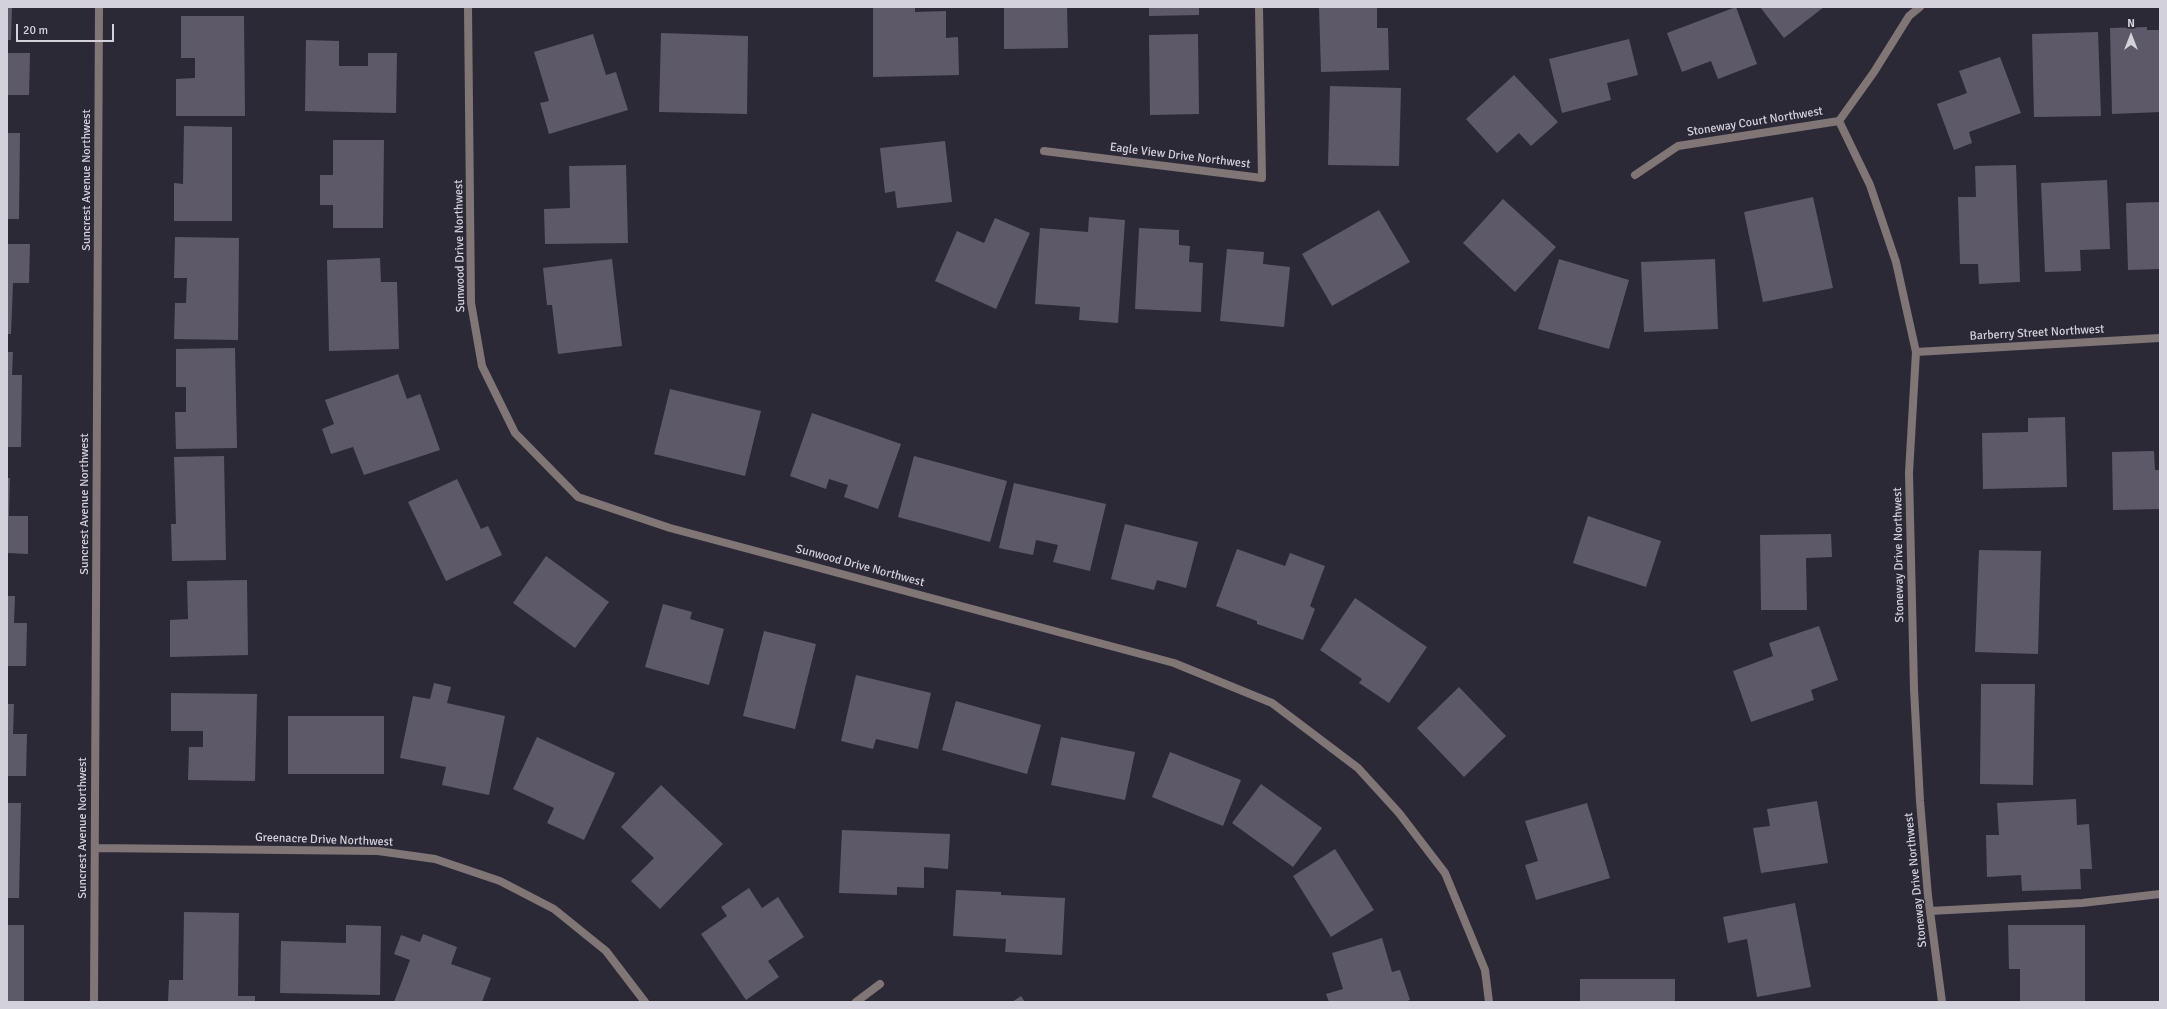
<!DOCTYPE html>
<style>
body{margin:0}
#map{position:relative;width:2167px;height:1009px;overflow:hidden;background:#2c2937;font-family:Signika,sans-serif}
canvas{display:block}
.frame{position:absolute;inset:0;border:8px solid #d3d1da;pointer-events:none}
.north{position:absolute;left:2111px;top:16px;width:40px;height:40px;-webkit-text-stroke:3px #2c2937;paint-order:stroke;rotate:0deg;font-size:11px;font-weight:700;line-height:16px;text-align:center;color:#d3d1da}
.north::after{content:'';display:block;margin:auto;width:14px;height:18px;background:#d3d1da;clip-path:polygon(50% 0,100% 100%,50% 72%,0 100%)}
.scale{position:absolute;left:16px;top:24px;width:98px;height:18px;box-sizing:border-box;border:2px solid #d3d1da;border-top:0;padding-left:5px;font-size:12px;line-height:14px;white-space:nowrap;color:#d3d1da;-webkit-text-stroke:3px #2c2937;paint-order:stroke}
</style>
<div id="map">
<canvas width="2167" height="1009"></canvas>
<div class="frame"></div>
<div class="north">N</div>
<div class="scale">20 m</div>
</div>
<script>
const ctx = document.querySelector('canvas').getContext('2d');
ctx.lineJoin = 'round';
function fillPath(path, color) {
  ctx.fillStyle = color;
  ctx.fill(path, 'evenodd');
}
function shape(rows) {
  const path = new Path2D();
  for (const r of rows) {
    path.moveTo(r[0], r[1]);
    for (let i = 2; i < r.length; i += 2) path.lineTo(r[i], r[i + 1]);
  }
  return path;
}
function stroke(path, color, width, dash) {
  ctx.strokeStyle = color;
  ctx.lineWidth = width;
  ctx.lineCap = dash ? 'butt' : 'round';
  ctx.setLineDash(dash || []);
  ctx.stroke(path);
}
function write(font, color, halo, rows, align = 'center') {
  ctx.font = font + ' Signika,sans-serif';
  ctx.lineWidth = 3;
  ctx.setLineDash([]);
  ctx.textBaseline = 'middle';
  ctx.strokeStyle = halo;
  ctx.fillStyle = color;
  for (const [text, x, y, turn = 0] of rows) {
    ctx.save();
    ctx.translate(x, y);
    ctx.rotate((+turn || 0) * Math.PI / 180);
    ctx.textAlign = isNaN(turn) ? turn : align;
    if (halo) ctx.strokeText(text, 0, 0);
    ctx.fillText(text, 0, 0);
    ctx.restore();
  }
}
fillPath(shape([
 [7,7,12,7,11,40,7,40],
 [873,7,915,7,915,12,946,11,946,38,958,37,959,75,873,77],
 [1004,7,1067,7,1068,48,1004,49],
 [1149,7,1199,7,1199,15,1149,16],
 [1319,7,1377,7,1377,28,1388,28,1389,70,1321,72],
 [1736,7,1757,64,1718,79,1711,61,1682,72,1667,33],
 [1760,7,1824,7,1784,38],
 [181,16,244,16,245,116,176,116,176,79,195,78,195,58,181,58],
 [2147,27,2147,30,2160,30,2160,112,2112,114,2110,28],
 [2098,32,2101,116,2034,117,2032,34],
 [661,33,748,36,747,114,659,112],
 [593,34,606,75,616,72,628,110,549,134,540,103,549,101,534,52],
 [1198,34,1199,114,1150,115,1149,35],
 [1629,39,1638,75,1607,83,1611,100,1562,113,1549,59],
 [306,40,339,41,339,66,368,66,368,53,397,53,396,113,305,111],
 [7,53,30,53,29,95,7,95],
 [2000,57,2021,113,1969,132,1972,143,1954,150,1937,104,1967,93,1959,71],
 [1514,75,1558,122,1531,146,1519,133,1497,153,1466,119],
 [1330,86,1401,88,1399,166,1328,165],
 [184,126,232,127,232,221,174,221,174,183,183,184],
 [7,133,20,133,19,219,7,219],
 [333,140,384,140,383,228,333,228,333,205,320,205,320,175,333,175],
 [945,141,952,202,897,208,895,191,885,193,880,148],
 [626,165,628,243,545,244,544,209,570,208,569,166],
 [2016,165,2020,282,1979,284,1978,264,1960,264,1958,197,1976,197,1975,166],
 [2107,180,2110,249,2080,250,2081,271,2045,272,2041,183],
 [1813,197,1833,288,1763,302,1744,212],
 [1503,199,1556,247,1515,292,1463,243],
 [2160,202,2160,269,2128,270,2126,203],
 [1379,210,1410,262,1332,306,1302,254],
 [1089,217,1125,220,1118,323,1079,320,1080,307,1035,304,1040,228,1088,232],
 [995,218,1030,233,996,309,935,281,957,231,984,243],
 [1139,228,1179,230,1179,245,1190,246,1189,262,1203,263,1201,312,1135,309],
 [175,237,239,238,238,340,174,339,175,303,186,303,187,278,174,278],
 [7,244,30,244,29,283,13,283,11,334,7,334],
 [1227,249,1264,252,1263,264,1290,267,1284,327,1220,321],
 [380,258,381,282,397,282,399,349,329,351,327,260],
 [612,259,622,346,558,354,552,305,547,305,543,268],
 [1559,259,1629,280,1609,349,1538,329],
 [1715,259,1718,329,1644,332,1641,262],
 [235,348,237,448,176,449,175,412,186,412,186,387,176,387,176,349],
 [7,352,13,352,12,375,22,375,21,447,7,447],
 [398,374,407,399,420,394,440,450,364,475,353,447,331,454,322,429,334,424,325,400],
 [670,389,761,411,745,476,654,454],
 [812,413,901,444,878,509,844,497,848,485,829,479,826,489,790,476],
 [2065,417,2067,487,1983,489,1982,433,2028,432,2028,418],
 [2154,451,2155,470,2160,470,2160,509,2113,510,2112,452],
 [224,456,226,560,172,561,171,524,176,524,174,457],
 [914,456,1007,481,990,542,898,517],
 [7,478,10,478,9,516,28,516,28,554,7,553],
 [457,479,481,529,488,526,502,555,446,581,408,502],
 [1014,483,1106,504,1090,571,1053,562,1058,545,1036,540,1033,555,999,548],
 [1588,516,1661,541,1646,587,1573,563],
 [1125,524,1198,542,1186,588,1157,580,1154,590,1111,579],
 [1831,534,1832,557,1806,558,1807,610,1761,610,1760,535],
 [1237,549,1285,566,1290,553,1325,566,1310,606,1315,609,1303,640,1257,624,1257,621,1216,606],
 [1979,550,2041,551,2038,654,1975,652],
 [546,556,609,602,575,648,513,603],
 [247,580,248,655,170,657,170,620,188,619,187,581],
 [7,596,15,596,14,623,27,623,26,666,7,666],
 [1355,598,1427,647,1389,703,1359,683,1362,679,1320,650],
 [663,604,692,612,690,619,724,629,709,685,645,667],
 [1819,626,1838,680,1811,690,1814,700,1751,722,1733,671,1773,656,1769,643],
 [764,631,816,644,795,729,743,716],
 [856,675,931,693,918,749,876,739,873,749,841,741],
 [434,683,451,687,447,703,505,716,489,795,442,785,446,767,400,758,413,696,430,699],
 [1981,684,2035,684,2033,785,1980,784],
 [1459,687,1506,736,1464,777,1417,728],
 [171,693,257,694,255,781,188,780,189,747,203,747,203,731,171,731],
 [956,701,1041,725,1027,774,942,750],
 [7,704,14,704,13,734,27,734,26,776,7,776],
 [288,716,384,716,384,774,288,774],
 [537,737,615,773,584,840,547,823,554,808,513,789],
 [1061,737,1135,752,1125,800,1051,785],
 [1170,752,1241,780,1223,826,1152,797],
 [1261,784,1322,828,1293,867,1232,823],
 [661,785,723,844,660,909,631,881,654,858,621,827],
 [2076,799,2077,825,2089,824,2092,869,2080,869,2081,889,2022,891,2021,875,1987,877,1986,835,1999,835,1997,803],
 [1817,801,1828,863,1761,873,1753,828,1770,826,1767,809],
 [7,803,21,803,19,898,7,898],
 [1587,803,1610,878,1536,900,1525,865,1538,861,1525,821],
 [842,830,950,834,948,869,924,867,924,888,897,887,897,895,839,893],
 [1335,849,1374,910,1331,937,1293,876],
 [749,888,762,908,778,897,804,937,768,961,779,977,746,1000,701,934,727,916,721,907],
 [956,890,1001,892,1001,895,1065,898,1062,955,1005,952,1006,939,953,936],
 [1795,903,1811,987,1757,997,1747,939,1728,943,1723,917],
 [184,912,239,913,238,996,255,996,255,1002,168,1002,169,980,183,980],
 [7,925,24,925,24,1002,7,1002],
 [346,925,381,926,380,995,280,993,281,941,346,943],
 [2008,925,2085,925,2085,1002,2020,1002,2020,969,2009,969],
 [423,934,457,947,451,964,491,978,482,1002,394,1002,410,960,394,954,401,935,420,942],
 [1382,938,1392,972,1400,970,1410,1000,1404,1002,1329,1002,1326,994,1343,989,1332,953],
 [1580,979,1675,979,1675,1002,1580,1002],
 [1021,996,1025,1002,1012,1002]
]), '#5d5969');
stroke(shape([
 [1930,911,2082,903,2160,894]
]), '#807676', 8);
stroke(shape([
 [468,7,471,303,482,366,515,433,578,497,670,528,1174,663,1272,703,1358,768,1399,813,1445,873,1485,970,1489,1002],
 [1839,121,1870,185,1896,262,1916,352,1909,473,1914,689,1920,801,1928,896,1942,1002],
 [1839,121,1874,72,1909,16,1920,7],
 [1044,151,1262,178,1259,7],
 [1635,175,1678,146,1839,121],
 [1916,352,2160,338],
 [95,848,378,851,435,859,500,881,554,909,606,951,645,1002],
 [94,1002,99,7],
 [856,1002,880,984]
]), '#807676', 8);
write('12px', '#d3d1da', '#2c2937', [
 ["Stoneway Court Northwest",1755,122,-9],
 ["Eagle View Drive Northwest",1180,156,7],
 ["Suncrest Avenue Northwest",87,180,-90],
 ["Sunwood Drive Northwest",460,246,-91],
 ["Barberry Street Northwest",2037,333,-3],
 ["Suncrest Avenue Northwest",85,504,-90],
 ["Stoneway Drive Northwest",1899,555,-91],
 ["Sunwood Drive Northwest",860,566,15],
 ["Suncrest Avenue Northwest",83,828,-90],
 ["Greenacre Drive Northwest",324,840,2],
 ["Stoneway Drive Northwest",1916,880,-96]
]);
</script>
